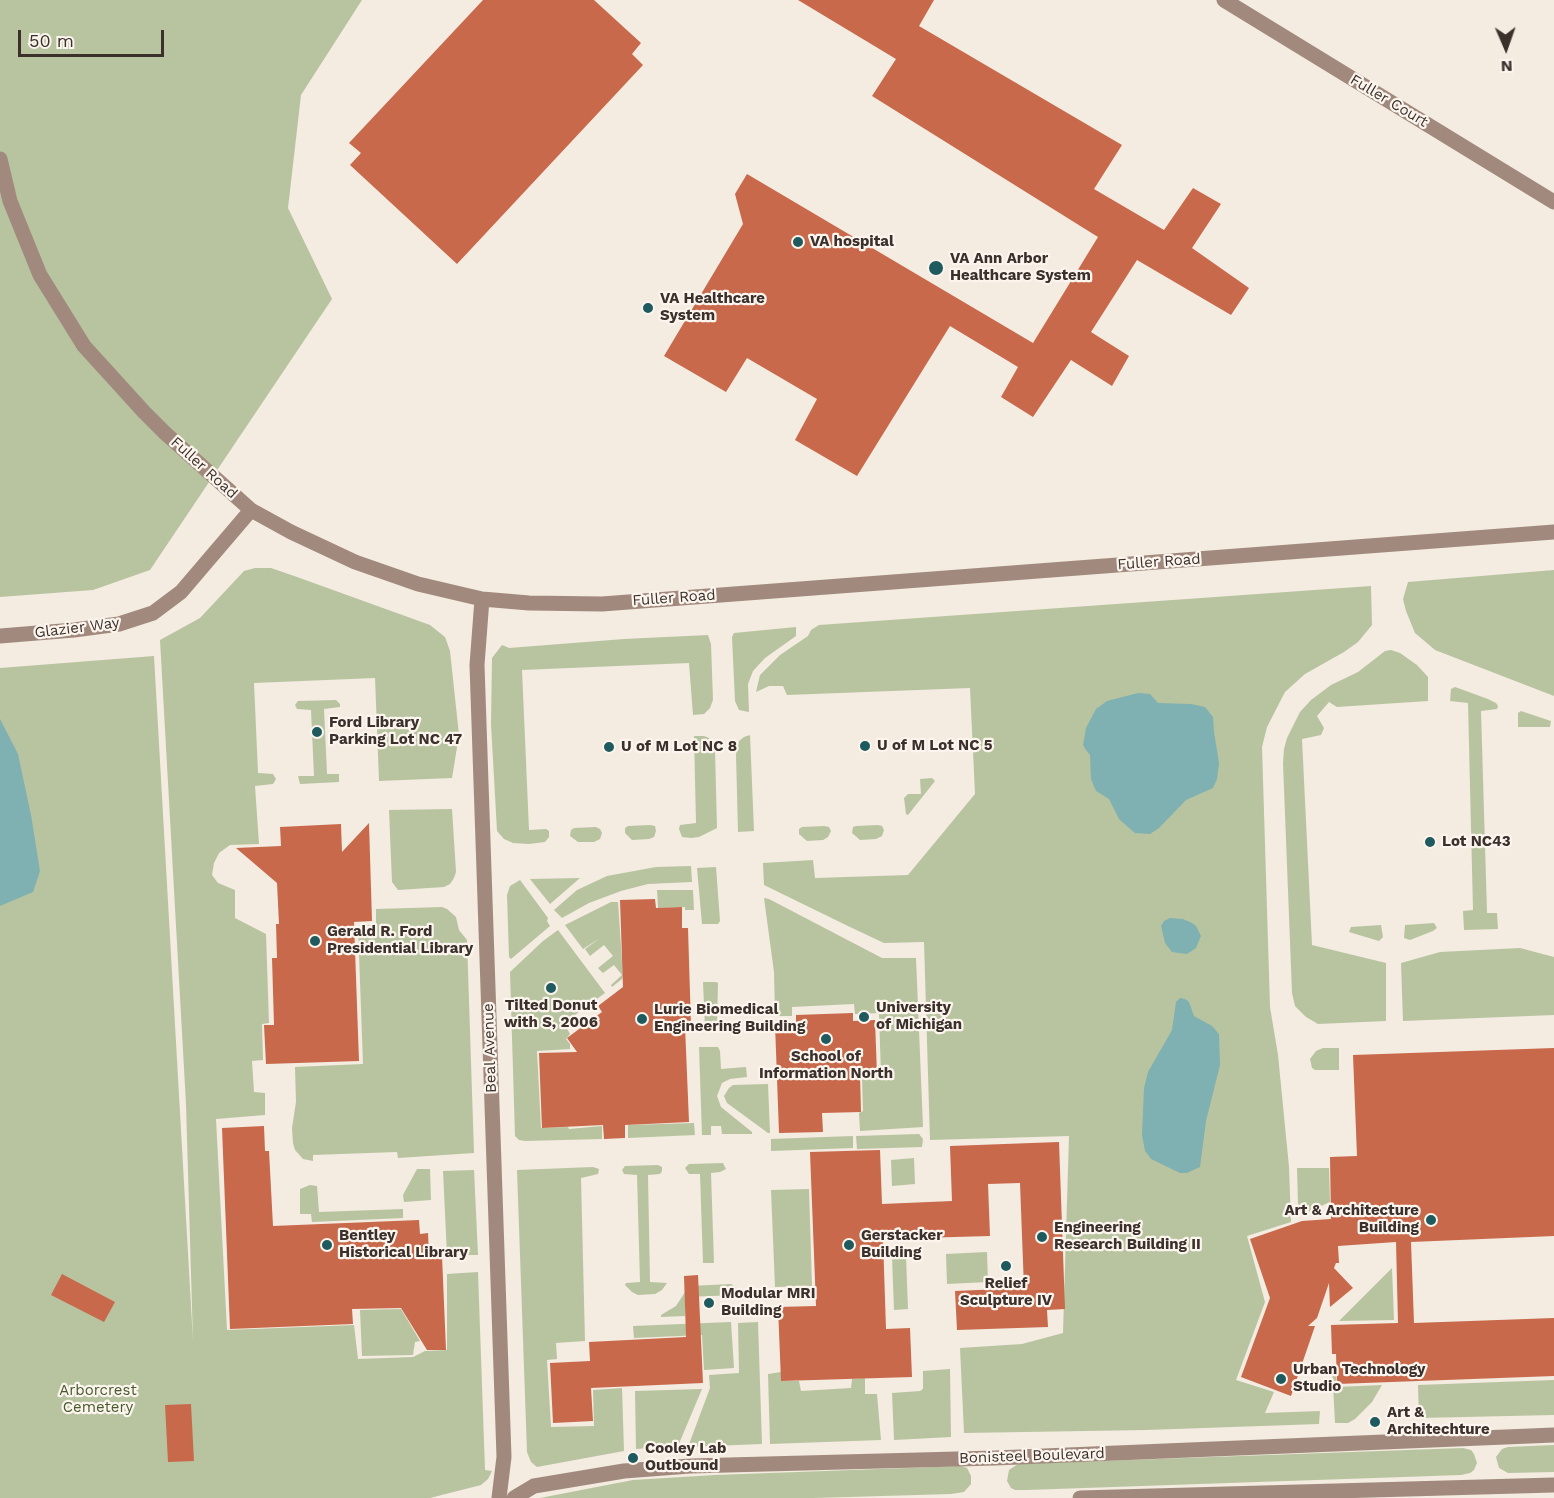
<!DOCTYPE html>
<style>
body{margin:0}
#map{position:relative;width:1554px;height:1498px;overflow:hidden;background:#f4ebe1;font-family:"Work Sans",sans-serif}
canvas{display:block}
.north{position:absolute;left:1476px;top:18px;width:60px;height:60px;-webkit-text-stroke:4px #fbf5ee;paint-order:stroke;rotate:178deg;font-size:16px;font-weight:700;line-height:24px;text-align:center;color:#3b302b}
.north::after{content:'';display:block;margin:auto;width:21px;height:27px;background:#3b302b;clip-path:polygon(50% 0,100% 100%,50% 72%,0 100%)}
.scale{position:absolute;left:18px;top:30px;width:146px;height:27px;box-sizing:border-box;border:3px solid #3b302b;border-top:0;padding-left:8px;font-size:18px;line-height:21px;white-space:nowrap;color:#3b302b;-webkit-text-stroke:4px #fbf5ee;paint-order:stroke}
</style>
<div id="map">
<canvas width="1554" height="1498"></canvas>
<div class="north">N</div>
<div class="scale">50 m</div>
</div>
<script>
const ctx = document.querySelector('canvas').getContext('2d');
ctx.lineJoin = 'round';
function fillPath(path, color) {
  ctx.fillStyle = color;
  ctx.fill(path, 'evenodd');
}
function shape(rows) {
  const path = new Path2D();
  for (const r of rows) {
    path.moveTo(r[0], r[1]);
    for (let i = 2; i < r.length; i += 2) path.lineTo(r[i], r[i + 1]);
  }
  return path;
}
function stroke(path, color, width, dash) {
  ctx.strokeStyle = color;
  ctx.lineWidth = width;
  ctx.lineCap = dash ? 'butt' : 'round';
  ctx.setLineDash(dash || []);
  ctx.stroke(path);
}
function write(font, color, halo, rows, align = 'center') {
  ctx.font = font + ' "Work Sans",sans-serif';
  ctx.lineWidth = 4.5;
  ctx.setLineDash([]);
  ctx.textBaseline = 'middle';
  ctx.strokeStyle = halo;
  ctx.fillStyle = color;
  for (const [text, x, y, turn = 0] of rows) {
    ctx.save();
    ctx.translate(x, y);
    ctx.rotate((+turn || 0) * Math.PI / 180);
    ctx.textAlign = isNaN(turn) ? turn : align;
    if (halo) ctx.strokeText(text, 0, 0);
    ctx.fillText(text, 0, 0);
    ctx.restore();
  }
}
fillPath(shape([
 [0,0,362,0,301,95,288,208,332,299,150,570,93,590,0,597],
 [255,568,271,568,297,577,430,625,445,637,450,651,459,735,452,778,379,781,375,678,254,683,258,773,273,774,276,779,273,784,255,786,259,844,230,845,219,853,214,863,212,875,218,883,235,890,235,918,266,934,269,1023,262,1024,263,1060,252,1061,254,1092,265,1093,265,1115,216,1119,227,1330,354,1325,358,1359,413,1357,425,1351,447,1350,447,1274,478,1272,485,1470,492,1471,488,1479,481,1485,430,1498,0,1498,0,668,154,656,193,1341,186,1104,160,640,200,618,244,571],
 [1554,570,1554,696,1435,650,1415,633,1406,611,1403,599,1408,582],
 [1371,586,1372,625,1358,642,1344,652,1305,674,1285,692,1267,727,1262,747,1270,1007,1278,1055,1289,1167,1291,1222,1247,1236,1265,1302,1236,1380,1274,1392,1265,1413,1320,1411,1319,1424,1146,1430,964,1433,960,1348,1022,1344,1063,1333,1069,1136,930,1140,924,942,884,943,850,927,764,885,763,863,813,860,815,878,908,875,975,794,970,688,787,695,783,686,769,686,756,692,760,675,780,655,808,636,811,630,819,625],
 [796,627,796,636,765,658,753,671,748,684,749,712,739,710,735,701,732,637,734,633],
 [708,635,711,644,713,700,710,708,704,714,693,715,689,663,522,670,529,830,546,829,549,831,549,837,545,842,529,844,513,843,504,839,497,831,491,724,492,658,502,645,509,648,624,639],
 [1391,650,1400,653,1417,665,1428,677,1428,701,1337,707,1329,702,1317,716,1324,728,1321,735,1302,739,1312,945,1386,963,1386,1021,1318,1024,1306,1017,1295,1006,1292,993,1283,763,1284,749,1287,738,1300,712,1311,700,1331,685,1358,672,1385,651],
 [1455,687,1488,699,1496,703,1498,706,1497,709,1481,711,1487,913,1497,913,1498,929,1464,930,1463,911,1473,910,1468,703,1450,701,1451,689],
 [336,700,340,704,340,707,324,709,327,774,339,774,339,782,300,784,298,776,314,776,311,710,297,709,295,705,298,701],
 [1521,711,1551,721,1550,727,1518,727,1518,713],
 [750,735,754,831,738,832,736,754,739,741,744,737],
 [694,736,704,736,709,738,715,750,717,828,699,837,691,838,682,837,679,829,680,825,696,823],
 [920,779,932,778,935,781,908,815,906,814,904,798,908,794,921,794],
 [452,809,456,872,454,878,450,884,444,887,398,890,392,882,389,810],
 [650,825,655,826,656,831,654,837,649,839,632,840,625,833,625,828,628,826],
 [878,825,882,826,884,830,882,836,876,839,860,840,852,833,853,827,856,826],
 [824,826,829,827,831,831,828,837,823,840,807,841,799,834,799,829,802,827],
 [596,827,600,829,602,833,600,839,594,842,578,842,570,836,571,830,574,828],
 [691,866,692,882,648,884,621,891,589,903,562,918,554,910,577,890,607,876,656,867],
 [716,867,720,921,718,924,702,924,697,868],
 [580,878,550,904,530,879],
 [520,880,548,918,547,921,550,926,511,959,509,957,507,895,510,886],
 [657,890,693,890,694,910,685,910,685,907,658,908],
 [764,898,769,899,882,958,916,958,923,1127,860,1131,859,1113,863,1111,862,1077,881,1075,879,1013,855,1014,854,1004,792,1007,792,1016,775,1016,774,972],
 [611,902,618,902,623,976,622,979,612,987,611,985,622,975,614,965,603,973,598,968,613,956,604,945,590,956,585,949,600,938,583,949,565,925],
 [442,907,447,909,456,917,459,930,467,940,474,1153,398,1158,397,1152,313,1155,313,1161,303,1159,295,1150,293,1143,292,1128,296,1102,295,1067,363,1064,358,926,376,925,376,909],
 [1434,923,1437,928,1433,931,1410,940,1404,938,1405,925],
 [1381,925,1383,937,1379,941,1349,932,1351,927],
 [558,930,605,993,564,1023,570,1034,566,1039,570,1044,570,1049,537,1051,541,1128,568,1127,569,1129,602,1126,602,1139,525,1141,519,1140,515,1136,510,972,543,941],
 [1520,948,1554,957,1554,1015,1403,1021,1401,963,1440,952],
 [703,982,716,982,718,983,717,1024,715,1025,716,1028,705,1028],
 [699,1047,718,1047,720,1051,721,1069,746,1067,747,1077,730,1079,722,1083,717,1096,721,1107,752,1132,752,1134,722,1134,721,1126,711,1126,711,1135,702,1135],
 [1323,1048,1339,1048,1339,1070,1315,1070,1312,1068,1310,1059,1316,1051],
 [768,1084,770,1133,768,1133,727,1103,724,1096,729,1088,733,1085],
 [694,1123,695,1135,628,1138,628,1125],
 [919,1134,923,1139,922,1147,857,1149,856,1136],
 [853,1136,853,1148,771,1151,771,1139],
 [914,1158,915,1184,892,1186,891,1160],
 [723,1163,726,1169,720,1172,711,1173,714,1263,703,1263,700,1174,689,1174,685,1168,689,1164],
 [658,1165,662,1167,662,1171,660,1174,648,1175,650,1282,667,1283,662,1290,655,1294,638,1295,632,1292,625,1285,626,1283,640,1282,637,1175,624,1174,622,1170,625,1166],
 [593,1167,599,1169,598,1174,581,1178,585,1341,556,1343,557,1359,547,1360,551,1427,594,1426,593,1390,622,1388,624,1451,537,1467,531,1462,527,1452,517,1170],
 [1297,1168,1329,1168,1330,1202,1308,1212,1298,1204],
 [417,1169,430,1169,431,1200,404,1202,403,1195],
 [474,1170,478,1255,447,1255,443,1171],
 [310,1185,317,1186,319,1212,403,1209,403,1218,312,1222,311,1214,300,1214,300,1189],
 [809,1189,812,1286,775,1287,771,1190],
 [987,1252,988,1282,947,1284,946,1254],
 [906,1256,908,1309,894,1310,892,1257],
 [1392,1268,1394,1320,1339,1321],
 [731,1284,736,1287,739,1295,685,1297,685,1316,661,1317,661,1315,676,1306,689,1286],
 [401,1309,420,1341,415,1342,413,1355,362,1356,360,1310],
 [731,1322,734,1368,704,1370,702,1335,634,1338,633,1326],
 [758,1322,762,1444,688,1447,710,1388,709,1375,739,1373,738,1323],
 [1332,1365,1335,1365,1337,1387,1382,1385,1372,1402,1355,1419,1348,1423,1335,1423],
 [950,1369,951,1437,894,1440,892,1393,920,1391,923,1389,923,1371],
 [781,1372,781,1381,799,1381,801,1391,851,1388,852,1379,865,1378,865,1394,877,1394,881,1440,770,1444,768,1374],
 [1554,1380,1554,1415,1419,1418,1418,1385],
 [702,1389,678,1446,636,1449,635,1391],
 [1554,1445,1554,1472,1508,1473,1499,1468,1496,1457,1502,1449,1508,1447],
 [1463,1448,1471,1450,1474,1454,1477,1463,1474,1470,1470,1473,1461,1475,1026,1490,1015,1490,1011,1488,1007,1481,1009,1470,1018,1464],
 [962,1466,967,1468,971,1476,971,1484,964,1492,951,1494,814,1498,540,1498,633,1480,715,1475]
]), '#b8c4a0');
fillPath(shape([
 [1138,693,1150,694,1158,703,1191,704,1205,707,1213,717,1214,732,1219,763,1217,779,1213,788,1186,800,1159,828,1150,834,1135,833,1129,828,1119,819,1109,799,1096,791,1091,779,1090,755,1086,750,1083,745,1086,728,1096,709,1107,701],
 [0,719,18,754,31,815,40,871,33,892,0,906],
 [1170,918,1183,919,1192,923,1196,926,1201,936,1196,948,1187,954,1172,952,1165,943,1161,926,1164,921],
 [1180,998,1185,999,1189,1002,1194,1016,1212,1026,1219,1034,1220,1065,1206,1121,1200,1167,1187,1173,1180,1173,1151,1159,1145,1151,1142,1135,1144,1088,1148,1072,1172,1030,1176,1002]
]), '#7fb0b2');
fillPath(shape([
 [483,0,594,0,641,43,632,54,643,65,457,264,350,165,361,153,349,143],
 [798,0,934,0,919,26,1122,145,1094,189,1164,230,1193,188,1221,204,1192,248,1249,288,1231,315,1137,260,1091,332,1129,356,1112,386,1071,360,1033,417,1001,397,1018,367,950,326,857,476,795,440,817,399,747,358,726,392,664,356,743,224,735,194,747,174,1033,343,1098,237,872,96,896,59],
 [369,823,372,921,354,922,359,1061,266,1064,264,1025,274,1025,272,958,277,958,276,924,279,924,277,883,236,848,281,846,280,827,341,824,342,852],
 [655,899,656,908,682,907,682,928,688,928,691,1026,685,1026,689,1122,625,1125,625,1138,604,1139,603,1125,542,1128,539,1053,577,1052,567,1038,602,1012,598,1006,623,987,620,900],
 [853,1013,853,1021,875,1020,877,1075,860,1076,861,1112,822,1113,823,1132,779,1133,775,1024,796,1023,796,1015],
 [1554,1048,1554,1236,1411,1242,1414,1323,1554,1318,1554,1376,1337,1384,1336,1354,1332,1354,1331,1325,1398,1323,1396,1242,1338,1246,1339,1263,1336,1263,1334,1268,1353,1288,1330,1307,1329,1283,1317,1318,1308,1326,1315,1326,1291,1396,1241,1377,1270,1298,1250,1239,1302,1221,1331,1219,1330,1157,1357,1156,1353,1055],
 [264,1126,265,1151,269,1151,273,1226,419,1220,420,1234,428,1233,429,1257,442,1256,446,1350,427,1350,401,1308,352,1309,353,1324,230,1329,222,1128],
 [1059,1142,1065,1309,1047,1310,1048,1327,957,1330,955,1291,1024,1288,1020,1183,988,1184,990,1236,883,1239,886,1329,910,1328,912,1377,781,1381,778,1307,816,1306,810,1152,880,1150,882,1204,952,1201,950,1146],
 [62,1274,115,1302,104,1322,51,1295],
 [698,1275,703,1383,591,1388,593,1421,553,1423,550,1363,590,1361,589,1342,686,1337,684,1276],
 [191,1404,194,1461,168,1462,165,1405]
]), '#c8694b');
stroke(shape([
 [1224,0,1554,202],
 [0,159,10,201,40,275,84,346,144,412,165,433,251,510,291,532,355,562,418,584,482,599,529,603,602,604,1554,532],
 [482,599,477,665,504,1457,499,1498],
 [0,636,74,630,119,624,153,613,181,592,251,510],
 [514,1498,534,1486,624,1471,690,1466,995,1458,1554,1435],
 [1080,1498,1554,1485]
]), '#a18a7d', 15);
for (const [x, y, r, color] of [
 [798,242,6,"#1f5a5e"],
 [936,268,8,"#1f5a5e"],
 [648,308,6,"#1f5a5e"],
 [317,732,6,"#1f5a5e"],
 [865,746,6,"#1f5a5e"],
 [609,747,6,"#1f5a5e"],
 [1430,842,6,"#1f5a5e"],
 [315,941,6,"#1f5a5e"],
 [551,988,6,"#1f5a5e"],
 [864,1017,6,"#1f5a5e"],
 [642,1019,6,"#1f5a5e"],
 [826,1039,6,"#1f5a5e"],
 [1431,1220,6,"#1f5a5e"],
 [1042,1237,6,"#1f5a5e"],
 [327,1245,6,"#1f5a5e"],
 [849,1245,6,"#1f5a5e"],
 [1006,1266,6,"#1f5a5e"],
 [709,1303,6,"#1f5a5e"],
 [1281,1379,6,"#1f5a5e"],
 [1375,1422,6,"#1f5a5e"],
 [633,1458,6,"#1f5a5e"]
]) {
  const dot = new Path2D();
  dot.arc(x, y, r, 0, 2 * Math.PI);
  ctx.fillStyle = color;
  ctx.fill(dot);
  stroke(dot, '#fbf5ee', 2);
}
write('15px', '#3b302b', '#fbf5ee', [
 ["Fuller Court",1389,101,31],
 ["Fuller Road",204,468,42],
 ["Fuller Road",1159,562,-4],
 ["Fuller Road",674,598,-4],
 ["Glazier Way",77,628,-7],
 ["Beal Avenue",490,1048,-92],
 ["Bonisteel Boulevard",1032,1456,-2]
]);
write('bold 15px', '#3b302b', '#fbf5ee', [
 ["VA hospital",810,242],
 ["VA Ann Arbor",950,259],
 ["Healthcare System",950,276],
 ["VA Healthcare",660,299],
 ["System",660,316],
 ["Ford Library",329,723],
 ["Parking Lot NC 47",329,740],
 ["U of M Lot NC 5",877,746],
 ["U of M Lot NC 8",621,747],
 ["Lot NC43",1442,842],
 ["Gerald R. Ford",327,932],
 ["Presidential Library",327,949],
 ["Tilted Donut",551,1006,"center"],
 ["with S, 2006",551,1023,"center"],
 ["University",876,1008],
 ["of Michigan",876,1025],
 ["Lurie Biomedical",654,1010],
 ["Engineering Building",654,1027],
 ["School of",826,1057,"center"],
 ["Information North",826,1074,"center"],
 ["Art & Architecture",1419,1211,"right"],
 ["Building",1419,1228,"right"],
 ["Engineering",1054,1228],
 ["Research Building II",1054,1245],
 ["Bentley",339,1236],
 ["Historical Library",339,1253],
 ["Gerstacker",861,1236],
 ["Building",861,1253],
 ["Relief",1006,1284,"center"],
 ["Sculpture IV",1006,1301,"center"],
 ["Modular MRI",721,1294],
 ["Building",721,1311],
 ["Urban Technology",1293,1370],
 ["Studio",1293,1387],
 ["Art &",1387,1413],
 ["Architechture",1387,1430],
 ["Cooley Lab",645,1449],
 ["Outbound",645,1466]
], 'left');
write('15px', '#4a5a2e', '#fbf5ee', [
 ["Arborcrest",98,1391],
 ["Cemetery",98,1408]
]);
</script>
